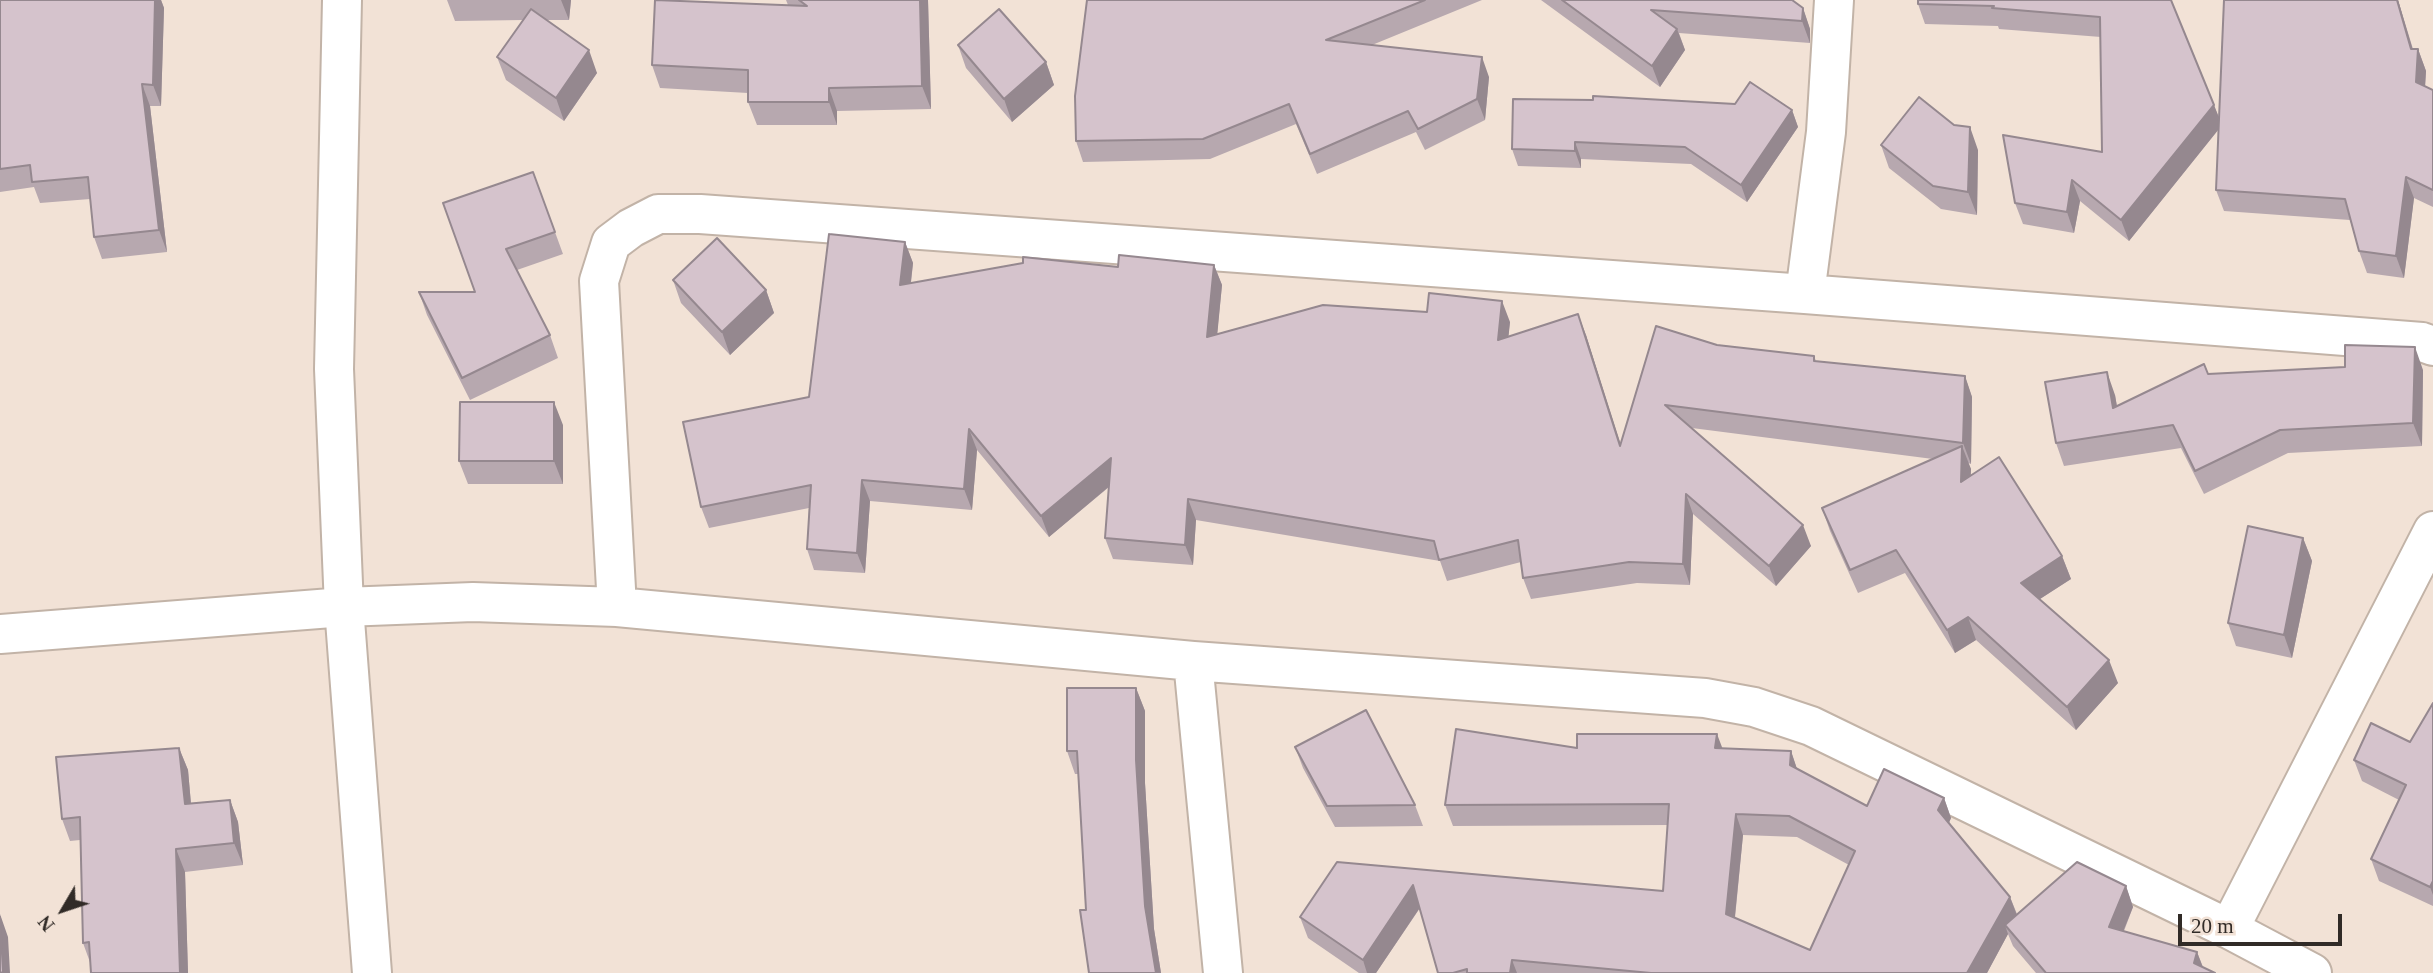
<!DOCTYPE html>
<style>
body{margin:0}
#map{position:relative;width:2433px;height:973px;overflow:hidden;background:#f2e2d6;font-family:"Times New Roman",serif}
canvas{display:block}
.north{position:absolute;left:28px;top:875px;width:70px;height:70px;-webkit-text-stroke:5px #f2e2d6;paint-order:stroke;rotate:231deg;font-size:19px;font-weight:700;line-height:28px;text-align:center;color:#312b27}
.north::after{content:'';display:block;margin:auto;width:24px;height:32px;background:#312b27;clip-path:polygon(50% 0,100% 100%,50% 72%,0 100%)}
.scale{position:absolute;left:2178px;top:914px;width:164px;height:32px;box-sizing:border-box;border:4px solid #312b27;border-top:0;padding-left:9px;font-size:21px;line-height:24px;white-space:nowrap;color:#312b27;-webkit-text-stroke:5px #f2e2d6;paint-order:stroke}
</style>
<div id="map">
<canvas width="2433" height="973"></canvas>
<div class="north">N</div>
<div class="scale">20 m</div>
</div>
<script>
const ctx = document.querySelector('canvas').getContext('2d');
ctx.lineJoin = 'round';
function shape(rows) {
  const path = new Path2D();
  for (const r of rows) {
    path.moveTo(r[0], r[1]);
    for (let i = 2; i < r.length; i += 2) path.lineTo(r[i], r[i + 1]);
  }
  return path;
}
function stroke(path, color, width, dash) {
  ctx.strokeStyle = color;
  ctx.lineWidth = width;
  ctx.lineCap = dash ? 'butt' : 'round';
  ctx.setLineDash(dash || []);
  ctx.stroke(path);
}
function fillPath(path, color) {
  ctx.fillStyle = color;
  ctx.fill(path, 'evenodd');
}
const street = shape([
 [342,0,334,369,344,607,372,973],
 [1805,294,1826,132,1834,0],
 [617,607,599,281,611,243,631,228,658,214,700,214,1805,294,2422,342,2433,346],
 [0,634,344,607,473,602,617,607,1193,661,1705,698,1754,707,1811,726,2229,929,2312,973],
 [1193,661,1223,973],
 [2229,929,2433,531]
]);
stroke(street, '#c2b3a7', 42);
stroke(street, '#fff', 38);
fillPath(shape([
 [0,0,161,0,164,8,161,106,150,106,167,252,102,259,94,237,90,199,40,203,34,187,0,192],
 [447,0,571,0,569,20,546,20,597,73,564,121,506,80,497,57,523,20,455,21],
 [786,0,928,0,931,109,837,111,837,125,757,125,748,102,748,93,660,88,652,65,788,5],
 [1087,0,1482,0,1372,45,1489,77,1485,120,1425,150,1416,132,1317,174,1296,124,1210,159,1083,162,1076,141],
 [1541,0,1792,0,1803,8,1810,29,1810,43,1679,33,1685,50,1660,87],
 [2171,0,2219,118,2224,0,2398,0,2413,49,2418,49,2426,71,2425,86,2433,90,2433,207,2414,198,2404,278,2367,273,2359,251,2350,220,2224,211,2216,190,2219,129,2129,241,2080,201,2074,233,2023,224,2015,203,2102,152,2101,37,1999,29,1998,26,1925,24,1918,4],
 [958,45,1046,62,1054,85,1012,122,966,68],
 [1792,110,1798,127,1747,202,1691,164,1581,159,1581,168,1518,166,1512,149],
 [1881,145,1978,150,1977,215,1941,209,1889,168],
 [533,172,563,254,517,270,550,335,558,358,470,400,427,315,419,292,475,292],
 [905,242,913,263,911,283,1118,267,1214,265,1222,285,1217,334,1510,322,1508,337,1586,335,1620,445,1717,345,1814,356,1816,361,1965,376,1972,397,1971,464,1968,463,1971,469,1970,476,2062,556,2071,579,2040,599,2118,683,2076,730,1976,640,1955,653,1905,573,1858,593,1830,531,1822,508,1933,459,1692,428,1811,546,1776,586,1693,514,1690,585,1637,583,1531,599,1523,578,1521,562,1447,581,1440,561,1196,520,1193,565,1113,559,1105,538,1109,487,1049,537,977,450,972,510,870,501,865,573,814,570,807,549,809,508,709,528,701,507,809,397],
 [673,280,766,290,774,313,730,355,681,303],
 [2423,370,2422,446,2288,453,2204,494,2181,448,2064,466,2056,443,2115,395,2117,406,2208,374],
 [563,425,563,484,468,484,459,461],
 [2303,538,2312,561,2292,658,2236,646,2228,623],
 [1136,688,1145,711,1145,783,1154,929,1161,973,1089,973,1078,774,1075,774,1067,751],
 [2433,703,2433,906,2379,881,2371,859,2399,800,2362,781,2354,760,2410,742],
 [1295,747,1415,805,1423,826,1335,827,1303,768],
 [179,748,188,770,191,804,230,800,238,822,243,865,185,872,188,973,91,973,91,965,83,943,80,840,70,841,62,819],
 [1577,748,1722,748,1791,751,1797,769,1867,806,1944,798,1951,818,1949,823,2010,897,2017,914,2126,886,2133,907,2124,931,2197,952,2203,967,2215,973,2036,973,2013,946,2008,934,1987,973,1438,973,1420,908,1376,973,1359,973,1308,938,1300,917,1337,862,1663,891,1668,825,1453,826,1445,805],
 [1743,835,1797,837,1849,865,1810,950,1735,918]
]), '#b7a8af');
fillPath(shape([
 [155,0,161,0,164,8,161,106,153,85],
 [561,0,571,0,569,20],
 [920,0,928,0,931,109,922,86],
 [2397,0,2398,0,2417,64,2418,49,2426,71,2424,104,2416,82,2411,49],
 [1803,8,1810,29,1810,43,1802,21],
 [1677,29,1685,50,1660,87,1652,66],
 [589,50,597,73,564,121,556,98],
 [1482,57,1489,77,1485,120,1477,99],
 [1046,62,1054,85,1012,122,1004,99],
 [142,84,150,106,167,252,159,230],
 [829,88,837,111,837,125,829,102],
 [2214,105,2222,125,2129,241,2121,220],
 [1792,110,1798,127,1747,202,1741,185],
 [1970,127,1978,150,1977,215,1968,192],
 [1575,142,1581,159,1581,168,1575,151],
 [2406,177,2414,198,2404,278,2396,256],
 [2072,180,2080,201,2074,233,2067,212],
 [905,242,913,263,908,306,900,285],
 [1214,265,1222,285,1215,358,1207,337],
 [766,290,774,313,730,355,722,332],
 [1502,301,1510,322,1506,361,1498,340],
 [1578,314,1586,335,1628,467,1620,446],
 [2415,347,2423,370,2422,446,2413,423],
 [2107,372,2115,395,2121,431,2113,408],
 [1965,376,1972,397,1971,464,1963,443],
 [554,402,563,425,563,484,554,461],
 [969,429,977,450,972,510,964,489],
 [1962,446,1971,469,1970,505,1961,482],
 [1111,458,1118,479,1049,537,1041,516],
 [862,480,870,501,865,573,857,553],
 [1686,494,1693,514,1690,585,1683,564],
 [1188,499,1196,520,1193,565,1185,545],
 [1803,525,1811,546,1776,586,1769,566],
 [2303,538,2312,561,2292,658,2284,635],
 [2062,556,2071,579,2029,606,2021,583],
 [1968,617,1976,640,1955,653,1947,630],
 [2109,660,2118,683,2076,730,2067,707],
 [1136,688,1145,711,1145,783,1154,929,1161,973,1156,973,1145,906,1136,760],
 [1717,734,1725,755,1715,748],
 [179,748,188,770,193,827,185,804],
 [1791,751,1798,772,1790,765],
 [1944,798,1951,818,1945,831,1938,810],
 [230,800,238,822,243,865,234,843],
 [1736,814,1743,835,1733,935,1726,914],
 [176,849,185,872,188,973,180,973],
 [2433,881,2433,895,2430,887],
 [1413,885,1421,906,1376,973,1367,973,1363,960],
 [2126,886,2133,907,2116,949,2109,927],
 [2010,897,2018,918,2005,925,2008,934,1987,973,1967,973],
 [0,914,8,937,10,973,3,973],
 [2197,952,2205,973,2194,963],
 [1512,960,1517,973,1510,973]
]), '#95888f');
const building = shape([
 [0,0,155,0,153,85,142,84,159,230,94,237,88,177,32,182,30,165,0,169,0,0],
 [655,0,807,6,799,0,920,0,922,86,829,88,829,102,748,102,748,70,652,65,655,0],
 [1087,0,1425,0,1326,40,1482,57,1477,99,1418,129,1408,111,1310,154,1289,104,1203,139,1076,141,1075,96,1087,0],
 [1562,0,1792,0,1803,8,1802,21,1651,10,1677,29,1652,66,1562,0],
 [1918,0,2171,0,2214,105,2121,220,2072,180,2067,212,2015,203,2003,135,2102,152,2100,17,1992,8,1994,6,1918,4,1918,0],
 [2224,0,2397,0,2411,49,2418,49,2416,82,2433,90,2433,190,2406,177,2396,256,2359,251,2345,199,2216,190,2224,0],
 [531,9,589,50,556,98,497,57,531,9],
 [999,9,1046,62,1004,99,958,45,999,9],
 [1750,82,1792,110,1741,185,1685,147,1575,142,1575,151,1512,149,1513,99,1593,100,1593,96,1735,104,1750,82],
 [1919,97,1954,125,1970,127,1968,192,1933,186,1881,145,1919,97],
 [533,172,555,232,506,249,550,335,462,378,419,292,475,292,443,203,533,172],
 [829,234,905,242,900,285,1023,263,1023,257,1118,267,1119,255,1214,265,1207,337,1323,305,1427,312,1429,293,1502,301,1498,340,1578,314,1620,446,1656,326,1717,345,1814,356,1814,361,1965,376,1963,443,1665,405,1803,525,1769,566,1686,494,1683,564,1629,562,1523,578,1518,540,1439,560,1434,541,1188,499,1185,545,1105,538,1111,458,1041,516,969,429,964,489,862,480,857,553,807,549,811,485,701,507,683,422,809,397,829,234],
 [717,238,766,290,722,332,673,280,717,238],
 [2345,345,2415,347,2413,423,2280,430,2195,471,2173,425,2056,443,2045,382,2107,372,2113,408,2204,364,2208,374,2345,367,2345,345],
 [460,402,554,402,554,461,459,461,460,402],
 [1962,446,1961,482,1999,457,2062,556,2021,583,2109,660,2067,707,1968,617,1947,630,1896,550,1850,570,1822,508,1962,446],
 [2248,526,2303,538,2284,635,2228,623,2248,526],
 [1067,688,1136,688,1136,760,1145,906,1156,973,1089,973,1080,910,1086,910,1077,751,1067,751,1067,688],
 [2433,703,2433,881,2430,887,2371,859,2406,785,2354,760,2371,723,2410,742,2433,703],
 [1366,710,1415,805,1327,806,1295,747,1366,710],
 [1456,729,1577,748,1577,734,1717,734,1715,748,1791,751,1790,765,1867,806,1884,769,1944,798,1938,810,2010,897,1967,973,1651,973,1512,960,1510,973,1467,973,1467,969,1453,973,1438,973,1413,885,1363,960,1300,917,1337,862,1663,891,1669,804,1445,805,1456,729],
 [1736,814,1789,816,1855,851,1810,950,1726,914,1736,814],
 [179,748,185,804,230,800,234,843,176,849,180,973,91,973,89,942,83,943,80,817,62,819,56,757,179,748],
 [2077,862,2126,886,2109,927,2197,952,2194,963,2215,973,2046,973,2005,925,2077,862],
 [0,917,3,972,0,973,0,917]
]);
fillPath(building, '#d5c3cc');
stroke(building, '#95888f', 2);
</script>
